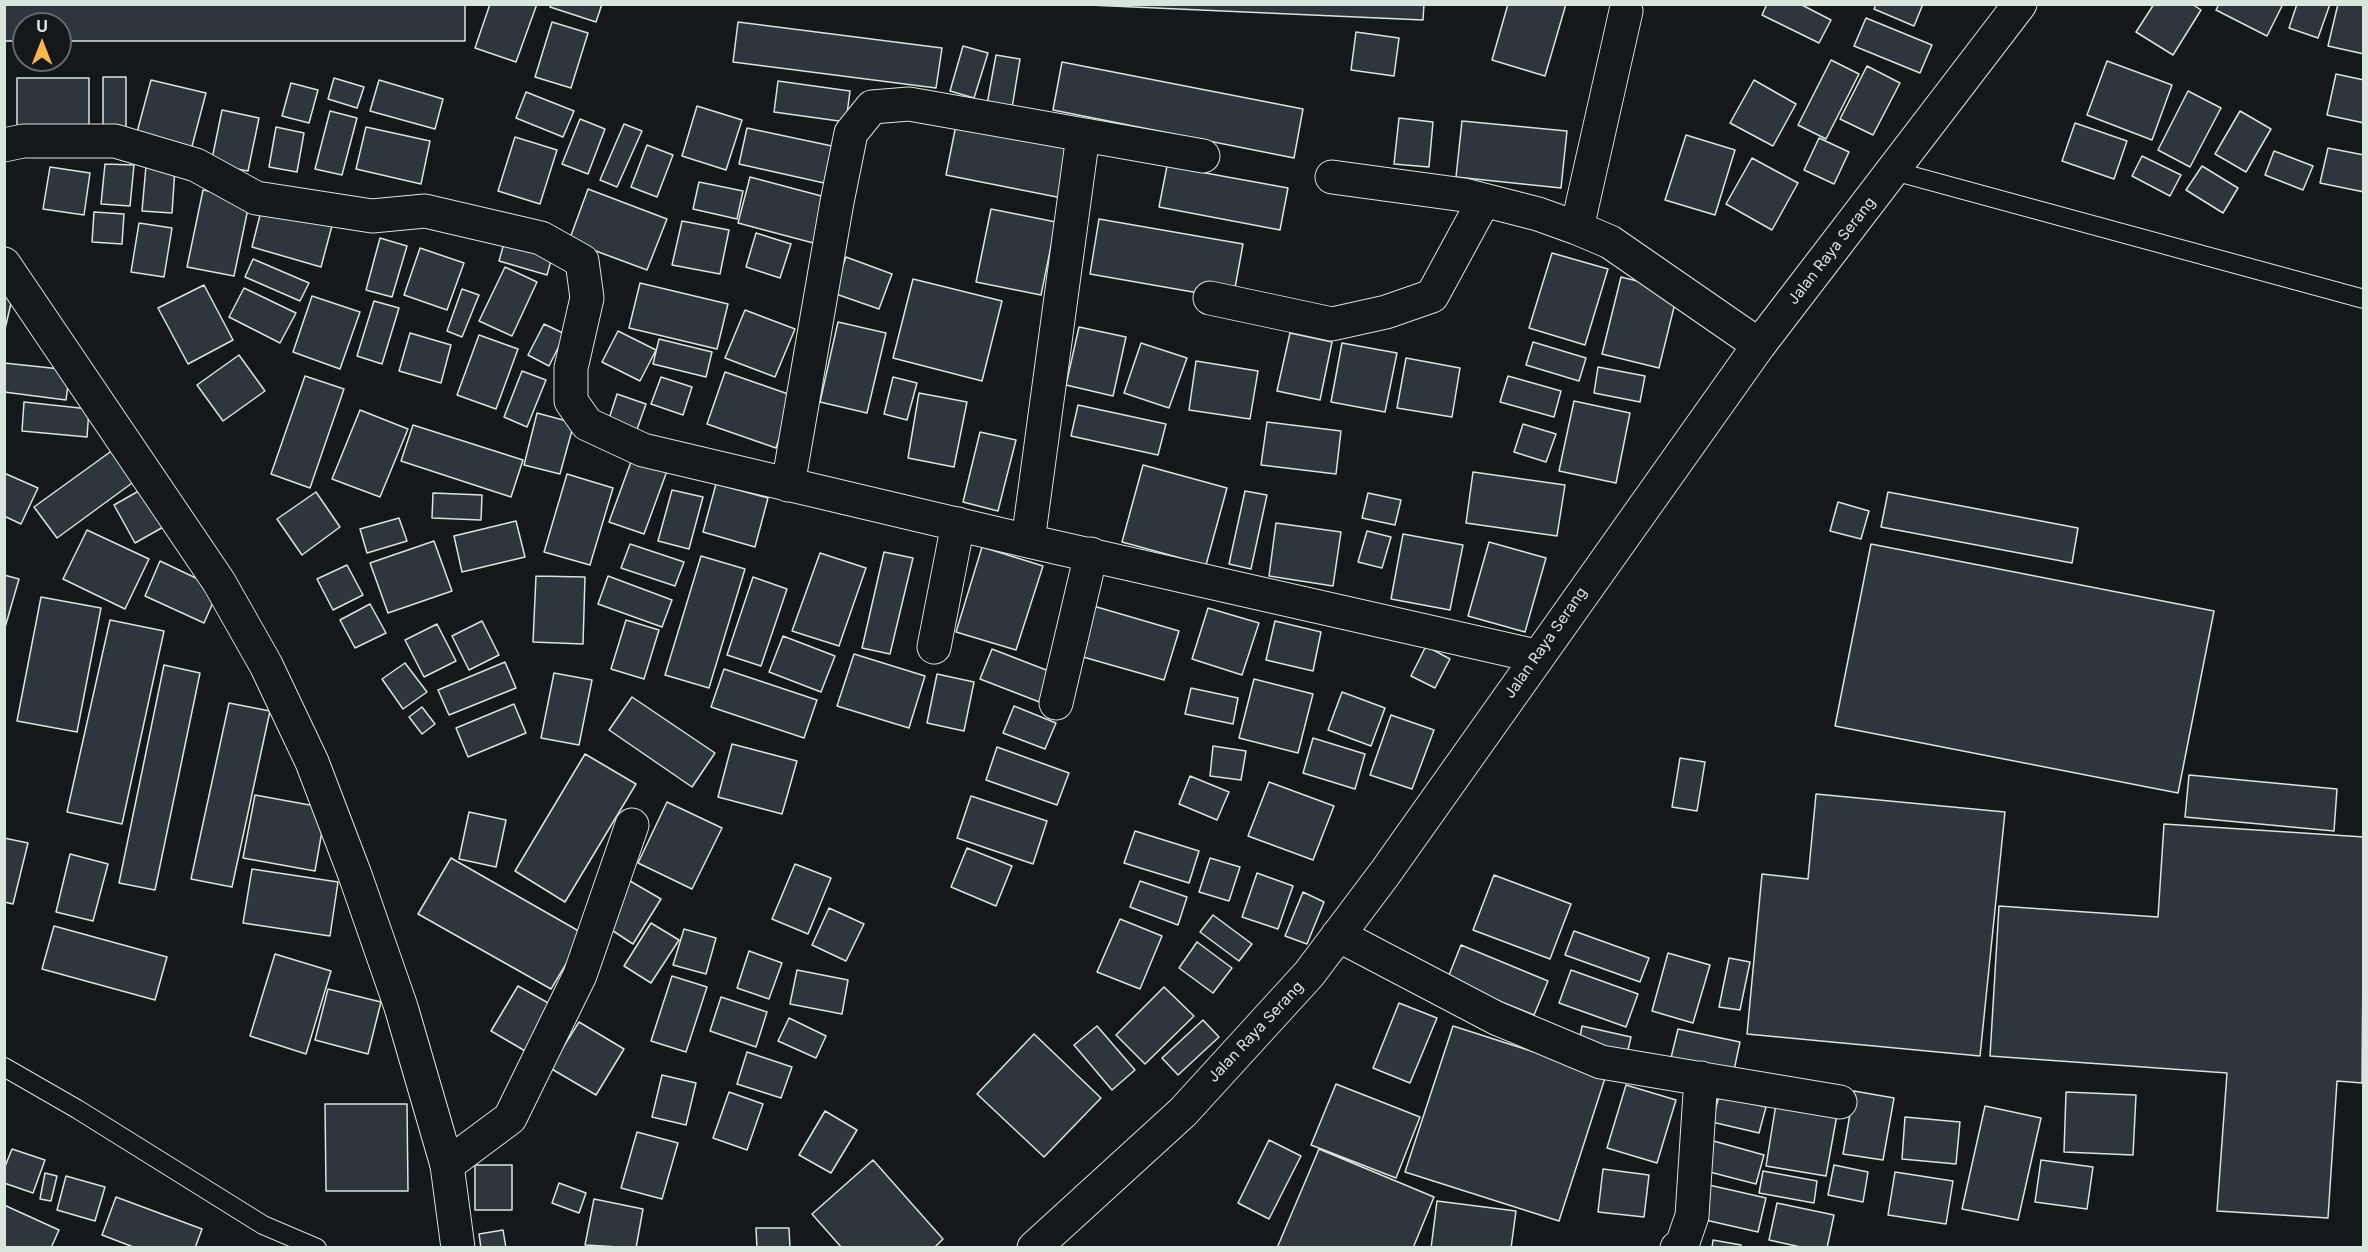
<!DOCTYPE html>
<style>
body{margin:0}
#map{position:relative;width:2368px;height:1252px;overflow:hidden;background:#14181c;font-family:Inter,sans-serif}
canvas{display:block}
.frame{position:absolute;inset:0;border:6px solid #d8e6dc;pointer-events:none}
.north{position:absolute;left:12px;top:12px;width:60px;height:60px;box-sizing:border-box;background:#14181c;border:2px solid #626a69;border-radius:50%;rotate:0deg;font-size:16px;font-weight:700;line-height:24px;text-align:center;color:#d8e6dc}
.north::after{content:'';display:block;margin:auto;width:21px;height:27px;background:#ffb74d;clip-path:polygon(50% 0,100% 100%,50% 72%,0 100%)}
</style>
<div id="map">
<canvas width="2368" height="1252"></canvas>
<div class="frame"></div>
<div class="north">U</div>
</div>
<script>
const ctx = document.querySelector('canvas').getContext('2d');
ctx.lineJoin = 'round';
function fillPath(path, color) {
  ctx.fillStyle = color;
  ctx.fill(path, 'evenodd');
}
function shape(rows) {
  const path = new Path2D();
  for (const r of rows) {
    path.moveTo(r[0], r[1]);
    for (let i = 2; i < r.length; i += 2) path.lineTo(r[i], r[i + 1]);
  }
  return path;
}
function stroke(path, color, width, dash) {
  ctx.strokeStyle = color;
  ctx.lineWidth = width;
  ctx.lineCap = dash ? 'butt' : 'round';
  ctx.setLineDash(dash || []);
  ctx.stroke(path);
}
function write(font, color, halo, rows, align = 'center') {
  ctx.font = font + ' Inter,sans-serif';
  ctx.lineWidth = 4.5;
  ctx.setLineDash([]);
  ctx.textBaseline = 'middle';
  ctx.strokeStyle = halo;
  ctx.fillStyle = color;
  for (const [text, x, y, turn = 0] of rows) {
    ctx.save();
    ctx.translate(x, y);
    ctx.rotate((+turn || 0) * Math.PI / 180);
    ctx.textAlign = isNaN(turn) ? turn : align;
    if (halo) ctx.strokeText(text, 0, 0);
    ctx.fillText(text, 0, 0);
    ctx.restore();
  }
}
const building = shape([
 [4,4,465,4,465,41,60,41,60,24,24,24,24,41,4,41,4,4],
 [490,4,537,4,516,62,475,48,490,4],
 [551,4,602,4,596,22,550,7,551,4],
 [1067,4,1424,4,1423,20,1067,4],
 [1508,4,1566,4,1545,76,1492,60,1508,4],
 [1767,4,1800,4,1831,20,1819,43,1762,15,1767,4],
 [1876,4,1923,4,1914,26,1874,9,1876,4],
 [2154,4,2192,4,2201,10,2173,55,2136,32,2154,4],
 [2219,4,2283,4,2267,36,2216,10,2219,4],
 [2297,4,2330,4,2318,38,2289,28,2297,4],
 [2338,4,2364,4,2364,54,2328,46,2338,4],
 [1866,18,1932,45,1920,73,1854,46,1866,18],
 [552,22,588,33,571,88,535,77,552,22],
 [738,22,942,48,936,88,733,62,738,22],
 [1356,32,1399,38,1394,76,1351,70,1356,32],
 [963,46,988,53,974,98,950,91,963,46],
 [996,55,1020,59,1011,114,986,110,996,55],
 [1831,60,1859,74,1826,139,1798,125,1831,60],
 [2107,61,2172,85,2152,140,2087,115,2107,61],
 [1062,62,1303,109,1294,158,1053,110,1062,62],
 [1867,66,1900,83,1873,135,1840,119,1867,66],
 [2336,74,2364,80,2364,123,2327,115,2336,74],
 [103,77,126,77,126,127,103,127,103,77],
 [17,78,89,78,89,132,17,132,17,78],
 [334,78,364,87,357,108,328,99,334,78],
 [151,80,206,93,191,150,136,136,151,80],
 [379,80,443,99,435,129,370,111,379,80],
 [1754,80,1796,104,1773,146,1730,123,1754,80],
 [778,81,850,91,846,122,774,112,778,81],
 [291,83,318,90,309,123,282,116,291,83],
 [2188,91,2221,108,2190,167,2158,150,2188,91],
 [526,92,574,111,563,137,516,118,526,92],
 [697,106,742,120,726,170,682,156,697,106],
 [222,110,259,118,248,171,211,164,222,110],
 [330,111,357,118,342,175,315,169,330,111],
 [2240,111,2271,129,2246,172,2215,154,2240,111],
 [1399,118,1433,122,1429,167,1394,164,1399,118],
 [580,119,605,129,588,174,562,164,580,119],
 [957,120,1078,144,1067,199,946,175,957,120],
 [1462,121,1567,131,1561,188,1456,177,1462,121],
 [2075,123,2127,141,2114,179,2062,161,2075,123],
 [624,124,642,131,617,187,600,180,624,124],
 [276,127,304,133,297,172,269,167,276,127],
 [366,127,430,141,421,184,356,169,366,127],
 [747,128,832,146,824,183,739,164,747,128],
 [1686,135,1735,150,1715,215,1665,200,1686,135],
 [515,137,557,150,540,204,498,191,515,137],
 [1819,138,1849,152,1834,184,1804,170,1819,138],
 [647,145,673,155,657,197,631,187,647,145],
 [2328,148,2364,155,2364,192,2320,183,2328,148],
 [2274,151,2313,166,2303,190,2265,175,2274,151],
 [2142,156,2181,175,2170,196,2132,176,2142,156],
 [1752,158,1798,183,1772,230,1726,204,1752,158],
 [105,164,134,165,130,206,101,204,105,164],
 [146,166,175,168,172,213,142,211,146,166],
 [1167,166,1288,188,1280,230,1159,207,1167,166],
 [2202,166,2238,188,2223,213,2186,190,2202,166],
 [50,167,90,173,84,215,43,209,50,167],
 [750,177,829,198,817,244,738,223,750,177],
 [699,182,743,191,737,219,693,209,699,182],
 [588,189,667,219,647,270,569,241,588,189],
 [203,190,250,199,234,276,187,267,203,190],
 [263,203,333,222,321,267,252,247,263,203],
 [991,209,1056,222,1041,295,976,282,991,209],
 [94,212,124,214,122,244,92,242,94,212],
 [1099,219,1243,244,1233,299,1090,274,1099,219],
 [682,221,729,230,720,274,672,265,682,221],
 [139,223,172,228,164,277,131,272,139,223],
 [756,233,791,244,780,278,746,267,756,233],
 [506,236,554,250,547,275,499,261,506,236],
 [380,238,407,246,392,297,366,290,380,238],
 [420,248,464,263,447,310,404,295,420,248],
 [1552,253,1608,269,1585,345,1529,328,1552,253],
 [846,257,892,274,879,309,833,293,846,257],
 [253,259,309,283,300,301,245,277,253,259],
 [505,267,537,282,512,336,479,321,505,267],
 [1621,277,1678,291,1659,368,1602,354,1621,277],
 [913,279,1002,301,982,381,893,358,913,279],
 [640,283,728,304,717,349,629,328,640,283],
 [204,285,233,340,188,364,158,308,204,285],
 [244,288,296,313,280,343,229,317,244,288],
 [462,289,479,295,462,337,447,331,462,289],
 [4,293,13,295,4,333,4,293],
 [312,296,360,312,340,369,293,352,312,296],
 [374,301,399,308,382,364,357,356,374,301],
 [745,310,795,329,775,377,725,358,745,310],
 [838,322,886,333,867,413,820,402,838,322],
 [544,324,565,334,549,366,528,355,544,324],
 [1079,327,1126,337,1113,396,1066,385,1079,327],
 [618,331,656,350,640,381,602,362,618,331],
 [410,333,451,345,441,383,399,371,410,333],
 [1290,333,1332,342,1320,400,1277,391,1290,333],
 [479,335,518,349,496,409,457,395,479,335],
 [659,339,712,352,706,377,653,364,659,339],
 [1533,342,1586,358,1579,381,1526,365,1533,342],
 [1141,343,1187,358,1169,408,1124,393,1141,343],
 [1342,343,1397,353,1385,412,1331,402,1342,343],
 [239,355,265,391,223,421,197,385,239,355],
 [1406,358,1460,368,1452,417,1397,408,1406,358],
 [1196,361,1258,371,1250,419,1189,410,1196,361],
 [4,363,70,370,66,400,4,392,4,363],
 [1598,367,1645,376,1640,402,1594,393,1598,367],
 [522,371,546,380,527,427,504,417,522,371],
 [725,372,794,396,776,448,707,424,725,372],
 [305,376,344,389,310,488,271,474,305,376],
 [1508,376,1561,391,1554,417,1500,402,1508,376],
 [661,377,692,387,683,415,651,404,661,377],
 [893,377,917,383,907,420,884,414,893,377],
 [919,393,967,402,954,467,908,458,919,393],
 [617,394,646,404,635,435,607,425,617,394],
 [1574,401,1630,413,1616,483,1559,471,1574,401],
 [24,402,89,409,87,437,22,431,24,402],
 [1078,405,1166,424,1158,455,1071,436,1078,405],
 [360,410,408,429,380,497,332,479,360,410],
 [537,413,574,423,560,474,524,465,537,413],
 [1267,422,1341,431,1336,474,1261,465,1267,422],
 [1523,424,1556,434,1546,462,1514,452,1523,424],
 [413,425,523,460,511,497,401,461,413,425],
 [980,432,1016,440,998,511,963,502,980,432],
 [117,447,139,478,57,538,34,507,117,447],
 [632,459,667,471,644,534,609,522,632,459],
 [1143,465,1227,488,1206,565,1122,542,1143,465],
 [1473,472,1565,485,1557,536,1466,523,1473,472],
 [4,473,38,488,21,524,4,516,4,473],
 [567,474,613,488,590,565,544,552,567,474],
 [716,484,768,498,755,547,703,532,716,484],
 [144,488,165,526,135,543,114,505,144,488],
 [672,490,703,497,689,549,658,541,672,490],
 [1245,491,1267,495,1251,569,1229,564,1245,491],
 [316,492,340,527,302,555,277,519,316,492],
 [1888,492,2078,528,2072,563,1881,527,1888,492],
 [433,493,482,495,481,520,432,518,433,493],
 [1368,493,1401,500,1395,525,1362,518,1368,493],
 [1838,502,1869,511,1861,539,1830,531,1838,502],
 [399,518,407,541,367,553,360,529,399,518],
 [516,521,525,557,462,572,454,536,516,521],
 [1276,523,1341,532,1333,586,1269,576,1276,523],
 [87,530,149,559,125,609,63,579,87,530],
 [1367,531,1391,537,1382,568,1358,562,1367,531],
 [1403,534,1463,545,1450,610,1391,599,1403,534],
 [434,541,452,591,388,613,370,563,434,541],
 [1489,542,1546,558,1525,632,1468,616,1489,542],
 [630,544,684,562,675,586,621,568,630,544],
 [1871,544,2214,611,2178,793,1835,726,1871,544],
 [982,547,1043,566,1016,650,956,632,982,547],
 [884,552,913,558,890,654,862,648,884,552],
 [820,553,866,568,839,646,792,631,820,553],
 [701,556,745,569,709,688,665,675,701,556],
 [160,561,219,589,204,623,145,596,160,561],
 [347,565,363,595,333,610,317,579,347,565],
 [4,575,19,579,4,631,4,575],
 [536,576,585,577,583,644,533,642,536,576],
 [608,576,672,600,662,627,598,604,608,576],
 [753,577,787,589,761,666,727,655,753,577],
 [41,597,101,608,77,732,17,721,41,597],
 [370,604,386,633,355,648,340,620,370,604],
 [1090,605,1179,631,1164,680,1076,655,1090,605],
 [1208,608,1259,623,1242,675,1192,659,1208,608],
 [110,620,164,631,122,824,67,812,110,620],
 [626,620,659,630,644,679,611,669,626,620],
 [482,621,499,655,469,670,452,636,482,621],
 [1275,621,1321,632,1313,671,1266,660,1275,621],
 [437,624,456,661,424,677,405,640,437,624],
 [783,636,835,656,821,692,769,672,783,636],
 [1426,646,1450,659,1435,688,1411,676,1426,646],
 [992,649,1054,673,1042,703,980,679,992,649],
 [854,654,925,676,909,728,837,706,854,654],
 [505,662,516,688,449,715,438,690,505,662],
 [405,663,427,692,403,709,382,679,405,663],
 [164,665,200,673,155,890,119,883,164,665],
 [724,669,817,700,804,738,711,707,724,669],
 [554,673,592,680,579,745,541,738,554,673],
 [937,674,974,682,964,731,927,723,937,674],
 [1254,679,1313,694,1298,753,1239,738,1254,679],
 [1191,688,1238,698,1233,724,1185,714,1191,688],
 [1342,692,1385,708,1371,746,1328,730,1342,692],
 [632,697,715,753,692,787,609,730,632,697],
 [229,703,270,711,232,887,191,879,229,703],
 [514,704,526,733,468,757,456,728,514,704],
 [1014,706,1056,723,1045,749,1003,733,1014,706],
 [422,707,435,724,422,734,409,717,422,707],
 [1391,715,1434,730,1412,789,1370,775,1391,715],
 [1313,738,1365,754,1355,789,1303,773,1313,738],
 [732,744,797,761,782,814,718,797,732,744],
 [1213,746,1246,751,1241,780,1210,776,1213,746],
 [997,747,1069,773,1057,805,986,780,997,747],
 [585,754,636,784,565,902,515,871,585,754],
 [1680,758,1705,762,1697,811,1672,807,1680,758],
 [2189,775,2337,789,2334,831,2185,817,2189,775],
 [1190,776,1229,792,1217,820,1179,804,1190,776],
 [1269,782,1334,806,1313,860,1248,836,1269,782],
 [1816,794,2005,812,1980,1056,1747,1034,1762,874,1808,879,1816,794],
 [255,795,326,808,315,871,243,858,255,795],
 [971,796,1047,821,1033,864,957,838,971,796],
 [667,802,722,828,692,889,638,863,667,802],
 [469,812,506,820,496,867,459,859,469,812],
 [2164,824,2364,837,2362,1083,2337,1081,2328,1218,2217,1211,2227,1073,1990,1056,1999,906,2158,917,2164,824],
 [1135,831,1199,851,1189,883,1124,863,1135,831],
 [4,838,28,843,13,904,4,902,4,838],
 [967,848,1012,866,996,906,951,887,967,848],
 [70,854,108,864,93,921,56,912,70,854],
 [451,858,584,934,551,989,418,914,451,858],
 [1210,858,1240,867,1229,901,1199,892,1210,858],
 [795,864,831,878,808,934,772,919,795,864],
 [252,869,338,882,330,936,243,923,252,869],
 [1257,873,1293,886,1278,929,1242,917,1257,873],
 [1494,875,1571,904,1550,959,1473,930,1494,875],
 [630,881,661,899,633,944,604,925,630,881],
 [1140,881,1187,897,1178,925,1130,907,1140,881],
 [1303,892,1324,902,1307,944,1285,936,1303,892],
 [829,908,864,924,846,961,812,945,829,908],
 [1213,915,1252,944,1239,961,1200,932,1213,915],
 [1120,919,1162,936,1140,989,1097,972,1120,919],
 [651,923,679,940,651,983,624,966,651,923],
 [54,926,167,957,155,1000,42,969,54,926],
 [684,929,716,938,706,974,673,965,684,929],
 [1574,931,1649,958,1640,982,1565,955,1574,931],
 [1197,942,1232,968,1213,993,1179,968,1197,942],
 [1461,945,1548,981,1534,1015,1447,980,1461,945],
 [749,951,782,963,769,999,737,988,749,951],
 [1668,953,1710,965,1693,1023,1652,1011,1668,953],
 [275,954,331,971,306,1054,250,1036,275,954],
 [1729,958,1750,962,1740,1010,1719,1007,1729,958],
 [797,970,848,980,842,1014,790,1004,797,970],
 [1571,970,1638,994,1626,1027,1559,1003,1571,970],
 [672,976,707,987,686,1052,651,1041,672,976],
 [518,986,559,1009,532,1055,491,1031,518,986],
 [1164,987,1194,1016,1145,1064,1116,1035,1164,987],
 [328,989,381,1002,368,1054,315,1040,328,989],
 [721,997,767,1012,756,1047,710,1031,721,997],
 [1399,1003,1437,1018,1410,1083,1373,1068,1399,1003],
 [789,1018,826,1036,816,1058,778,1041,789,1018],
 [1203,1020,1219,1037,1178,1075,1162,1058,1203,1020],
 [579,1022,624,1049,596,1095,550,1068,579,1022],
 [1097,1026,1135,1070,1112,1090,1074,1045,1097,1026],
 [1453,1026,1606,1075,1559,1221,1405,1172,1453,1026],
 [1582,1026,1631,1037,1627,1054,1579,1043,1582,1026],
 [1678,1029,1740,1042,1733,1075,1670,1062,1678,1029],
 [1034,1034,1101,1098,1044,1157,977,1094,1034,1034],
 [747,1052,792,1067,781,1098,737,1084,747,1052],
 [662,1075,696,1083,686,1125,652,1117,662,1075],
 [1336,1084,1420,1117,1396,1178,1311,1145,1336,1084],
 [1626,1085,1676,1100,1657,1163,1607,1148,1626,1085],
 [1854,1091,1894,1098,1883,1160,1843,1154,1854,1091],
 [729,1092,763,1104,747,1150,713,1138,729,1092],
 [2066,1092,2136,1095,2133,1155,2064,1152,2066,1092],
 [1719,1096,1766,1107,1759,1133,1712,1122,1719,1096],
 [1777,1098,1838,1109,1826,1176,1766,1166,1777,1098],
 [325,1104,407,1104,408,1191,326,1191,325,1104],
 [1985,1106,2041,1118,2018,1220,1962,1209,1985,1106],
 [825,1111,857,1130,831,1173,799,1155,825,1111],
 [1905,1117,1960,1122,1956,1164,1902,1159,1905,1117],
 [637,1132,678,1143,662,1199,621,1188,637,1132],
 [1269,1140,1301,1156,1269,1219,1238,1203,1269,1140],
 [1710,1140,1764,1155,1756,1184,1702,1170,1710,1140],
 [12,1149,45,1160,33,1193,4,1183,4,1169,12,1149],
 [1319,1149,1434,1197,1413,1248,1277,1248,1319,1149],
 [873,1160,943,1239,934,1248,842,1248,812,1214,873,1160],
 [2041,1160,2093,1167,2087,1209,2035,1202,2041,1160],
 [475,1165,512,1165,512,1210,475,1210,475,1165],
 [1834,1165,1868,1172,1863,1202,1828,1195,1834,1165],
 [1603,1169,1649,1175,1644,1217,1598,1212,1603,1169],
 [1763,1171,1817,1181,1814,1203,1759,1193,1763,1171],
 [1895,1172,1953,1181,1946,1224,1888,1215,1895,1172],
 [45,1173,57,1176,51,1201,40,1199,45,1173],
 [66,1176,105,1187,95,1221,57,1210,66,1176],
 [559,1183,586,1193,579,1213,552,1203,559,1183],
 [1709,1185,1766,1198,1758,1232,1701,1219,1709,1185],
 [116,1197,202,1229,195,1248,136,1248,102,1235,116,1197],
 [594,1199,643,1209,636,1248,585,1245,594,1199],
 [1437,1201,1516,1211,1511,1248,1431,1248,1437,1201],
 [1777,1203,1834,1215,1827,1248,1805,1248,1769,1240,1777,1203],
 [4,1205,59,1230,51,1248,4,1248,4,1205],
 [756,1228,789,1228,790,1248,757,1248,756,1228],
 [503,1230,506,1248,481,1248,479,1234,503,1230],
 [1713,1240,1741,1245,1741,1248,1712,1248,1713,1240]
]);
fillPath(building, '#2c363c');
stroke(building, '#d8e6dc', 1.5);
const lane = shape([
 [1894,171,2364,299],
 [4,1067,77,1109,263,1225,317,1248]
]);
const street = shape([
 [4,145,23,141,115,141,196,165,256,198,372,216,425,211,541,238,582,261,587,298,571,368,571,401,587,424,643,450,1028,541,1536,656],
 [1332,177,1464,195,1538,214,1577,228,1610,242,1759,345],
 [1577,228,1626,11],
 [1210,298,1332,324,1386,312,1432,296,1483,202],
 [788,485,837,202,851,133,872,107,909,104,1203,156],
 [1028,541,1083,135],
 [934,647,958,524],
 [1056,703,1091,554],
 [1338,935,1496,1018,1601,1062,1840,1102],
 [447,1165,510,1118,580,975,632,825],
 [1677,1248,1682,1245,1692,1216,1701,1078]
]);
const secondary = shape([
 [4,264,219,582,266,665,312,762,355,875,401,1007,447,1165,458,1248]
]);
const highway = shape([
 [1034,1248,1183,1112,1309,974,1385,873,1759,345,2020,4]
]);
stroke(lane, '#d8e6dc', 20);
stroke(street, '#d8e6dc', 35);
stroke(secondary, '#d8e6dc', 35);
stroke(highway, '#d8e6dc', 35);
stroke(lane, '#14181c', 18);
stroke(street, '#14181c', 33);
stroke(secondary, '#14181c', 33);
stroke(highway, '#14181c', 33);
write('15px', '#d8e6dc', '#14181c', [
 ["Jalan Raya Serang",1832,251,-52],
 ["Jalan Raya Serang",1546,643,-55],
 ["Jalan Raya Serang",1256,1032,-47]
]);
</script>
